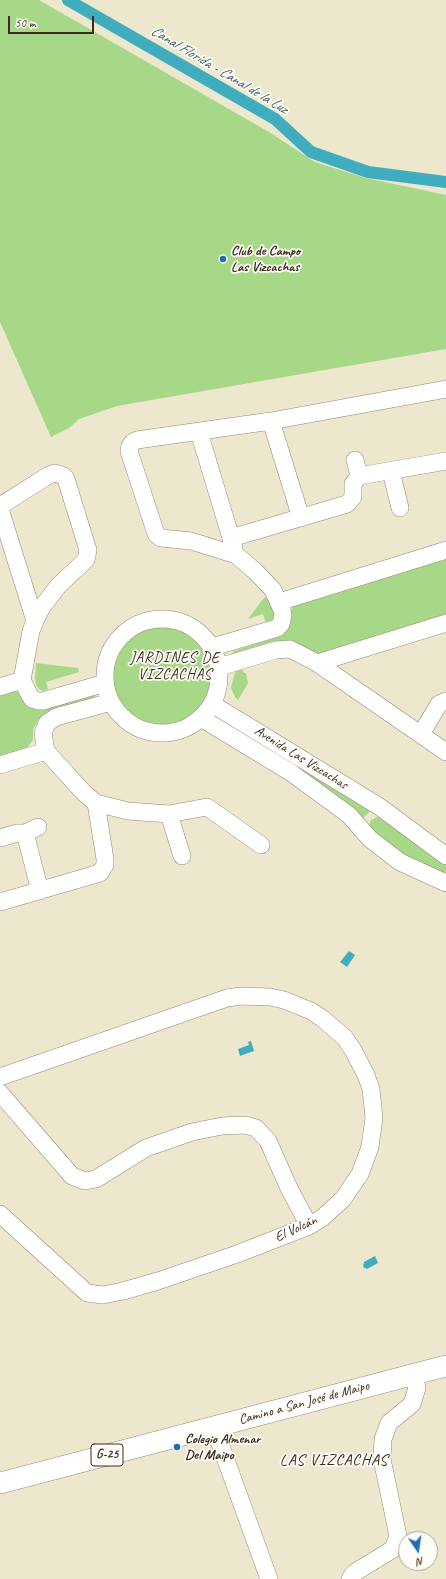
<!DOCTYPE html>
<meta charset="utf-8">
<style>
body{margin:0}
#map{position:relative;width:446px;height:1579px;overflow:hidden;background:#ede8cd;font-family:Caveat,sans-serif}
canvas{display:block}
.north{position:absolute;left:398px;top:1531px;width:40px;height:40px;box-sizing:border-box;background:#fdfcf7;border:1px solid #afa8a0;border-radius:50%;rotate:167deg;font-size:11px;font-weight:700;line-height:16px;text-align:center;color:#3b2a1e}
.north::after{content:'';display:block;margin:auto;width:14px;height:18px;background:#1f6fb2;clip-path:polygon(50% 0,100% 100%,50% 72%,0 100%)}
.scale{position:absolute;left:8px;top:16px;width:86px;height:18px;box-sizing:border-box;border:2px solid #3b2a1e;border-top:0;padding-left:5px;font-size:12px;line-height:14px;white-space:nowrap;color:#3b2a1e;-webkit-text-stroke:3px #fdfcf7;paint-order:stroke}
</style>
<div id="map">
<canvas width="446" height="1579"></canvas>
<div class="north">N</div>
<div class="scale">50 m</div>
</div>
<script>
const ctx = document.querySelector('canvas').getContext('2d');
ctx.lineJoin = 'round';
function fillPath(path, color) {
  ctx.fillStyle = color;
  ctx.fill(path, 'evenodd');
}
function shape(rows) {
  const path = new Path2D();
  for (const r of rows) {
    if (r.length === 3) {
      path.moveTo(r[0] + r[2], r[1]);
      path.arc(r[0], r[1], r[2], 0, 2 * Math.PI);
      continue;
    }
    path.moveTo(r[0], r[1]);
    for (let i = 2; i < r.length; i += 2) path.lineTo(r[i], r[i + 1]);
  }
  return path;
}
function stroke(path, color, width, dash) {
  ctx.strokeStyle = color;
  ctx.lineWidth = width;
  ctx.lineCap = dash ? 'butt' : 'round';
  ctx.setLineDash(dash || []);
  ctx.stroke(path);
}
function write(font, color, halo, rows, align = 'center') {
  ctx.font = font + ' Caveat,sans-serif';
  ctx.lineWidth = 3.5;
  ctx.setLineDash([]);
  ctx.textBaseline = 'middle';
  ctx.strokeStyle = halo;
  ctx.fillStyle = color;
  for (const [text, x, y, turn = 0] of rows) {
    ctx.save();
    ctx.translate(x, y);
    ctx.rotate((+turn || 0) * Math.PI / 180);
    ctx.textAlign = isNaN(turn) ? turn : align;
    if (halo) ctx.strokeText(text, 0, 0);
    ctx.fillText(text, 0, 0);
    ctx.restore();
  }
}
fillPath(shape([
 [0,0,39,0,269,132,315,162,366,178,446,195,446,349,117,406,79,419,69,428,51,437,0,322],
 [446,557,446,620,316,659,305,654,228,657,234,651,280,636,287,628,291,621,291,611,294,604],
 [266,597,274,609,274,619,266,623,263,614,248,619,264,598],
 [161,676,51],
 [36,663,78,668,79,672,46,682,48,689,43,691,40,690,36,685,35,678],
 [242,669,244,673,246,673,248,683,238,700,235,697,231,688,235,672],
 [8,690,18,692,22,697,96,694,94,698,48,713,39,720,33,729,33,740,27,748,0,757,0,692],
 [212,713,371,810,362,819,210,715],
 [377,817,387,819,446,858,446,872,442,874,434,872,390,847,370,827,370,821]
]), '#a7d887');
fillPath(shape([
 [349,951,355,955,347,967,340,962],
 [251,1041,254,1051,240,1056,238,1049,249,1045,248,1042],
 [375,1256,378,1263,367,1269,363,1267,364,1262]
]), '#40adbf');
stroke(shape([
 [68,0,275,119,311,152,368,172,446,182]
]), '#40adbf', 12);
const minor = shape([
 [271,421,301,518],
 [199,432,234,548],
 [355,460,359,476],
 [391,471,400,508],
 [0,506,49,475,55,473,64,476,66,479,88,550,86,560,59,585,42,607,35,621,31,631,22,680,29,694,32,699,38,701,43,701,105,683],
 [0,509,35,621],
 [231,538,347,504,353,497,353,484,359,476,446,461],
 [279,602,446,550],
 [162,676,57],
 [213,647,277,628,281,624,283,615,282,610,273,590,256,572,236,555,191,541,161,538,156,534,129,451,130,446,133,442,137,440,271,421,446,389],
 [317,663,446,623],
 [219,667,276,650,290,649,317,663,446,752],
 [0,687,22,680],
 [111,702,56,717,47,723,43,733,46,751,84,793,96,803,128,811,169,814,207,807,261,845],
 [212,704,380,807,446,856],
 [201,718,290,772,349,815,370,839,400,862,446,883],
 [421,734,439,704,446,701],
 [0,765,46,751],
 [169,814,182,856],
 [25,833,40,891],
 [0,838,17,833,25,833,38,827],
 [0,902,100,873,105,865,105,859,96,803],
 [0,1077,227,998,241,996,270,997,284,1000,311,1011,323,1019,345,1038,353,1050,366,1075,371,1089,374,1118,370,1147,360,1174,343,1199,322,1218,309,1226,237,1254,158,1281,123,1291,103,1295,87,1293,0,1214],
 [0,1093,72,1176,85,1181,96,1179,146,1148,192,1132,222,1126,245,1125,256,1128,268,1141,289,1188,309,1226],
 [214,1427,269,1579],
 [350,1579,354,1573,393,1549,398,1536,382,1459,383,1439,389,1423,412,1404,417,1388,414,1374]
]);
const major = shape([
 [0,1483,446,1366]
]);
stroke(minor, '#948976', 18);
stroke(major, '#948976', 22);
stroke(minor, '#fff', 17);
stroke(major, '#fff', 21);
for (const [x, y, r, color] of [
 [223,259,4,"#1f6fb2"],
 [177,1447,4,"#1f6fb2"]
]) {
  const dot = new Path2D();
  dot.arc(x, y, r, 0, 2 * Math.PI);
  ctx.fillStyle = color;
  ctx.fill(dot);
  stroke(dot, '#fdfcf7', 1.5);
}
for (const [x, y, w] of [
 [107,1455,32]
]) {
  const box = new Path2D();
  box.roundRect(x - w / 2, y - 11, w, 22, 3);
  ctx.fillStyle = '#fdfcf7';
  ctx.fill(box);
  stroke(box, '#3b2a1e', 1);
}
write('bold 13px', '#3b2a1e', null, [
 ["G-25",107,1455]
]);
write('bold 14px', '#3b2a1e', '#fdfcf7', [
 ["Club de Campo",231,251],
 ["Las Vizcachas",231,267],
 ["Colegio Almenar",185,1439],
 ["Del Maipo",185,1455]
], 'left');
write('14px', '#3b2a1e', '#fdfcf7', [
 ["Avenida Las Vizcachas",301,758,32],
 ["El Volcán",296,1229,-25],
 ["Camino a San José de Maipo",304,1403,-15]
]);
write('italic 15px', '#3d5e5e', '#fdfcf7', [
 ["Canal Florida - Canal de la Luz",219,70,31]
]);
ctx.letterSpacing = '1px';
write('15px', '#3b2a1e', '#fdfcf7', [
 ["JARDINES DE",175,658],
 ["VIZCACHAS",175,675]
]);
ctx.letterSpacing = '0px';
ctx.letterSpacing = '1px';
write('16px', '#3b2a1e', '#fdfcf7', [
 ["LAS VIZCACHAS",334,1461]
]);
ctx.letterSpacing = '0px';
</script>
